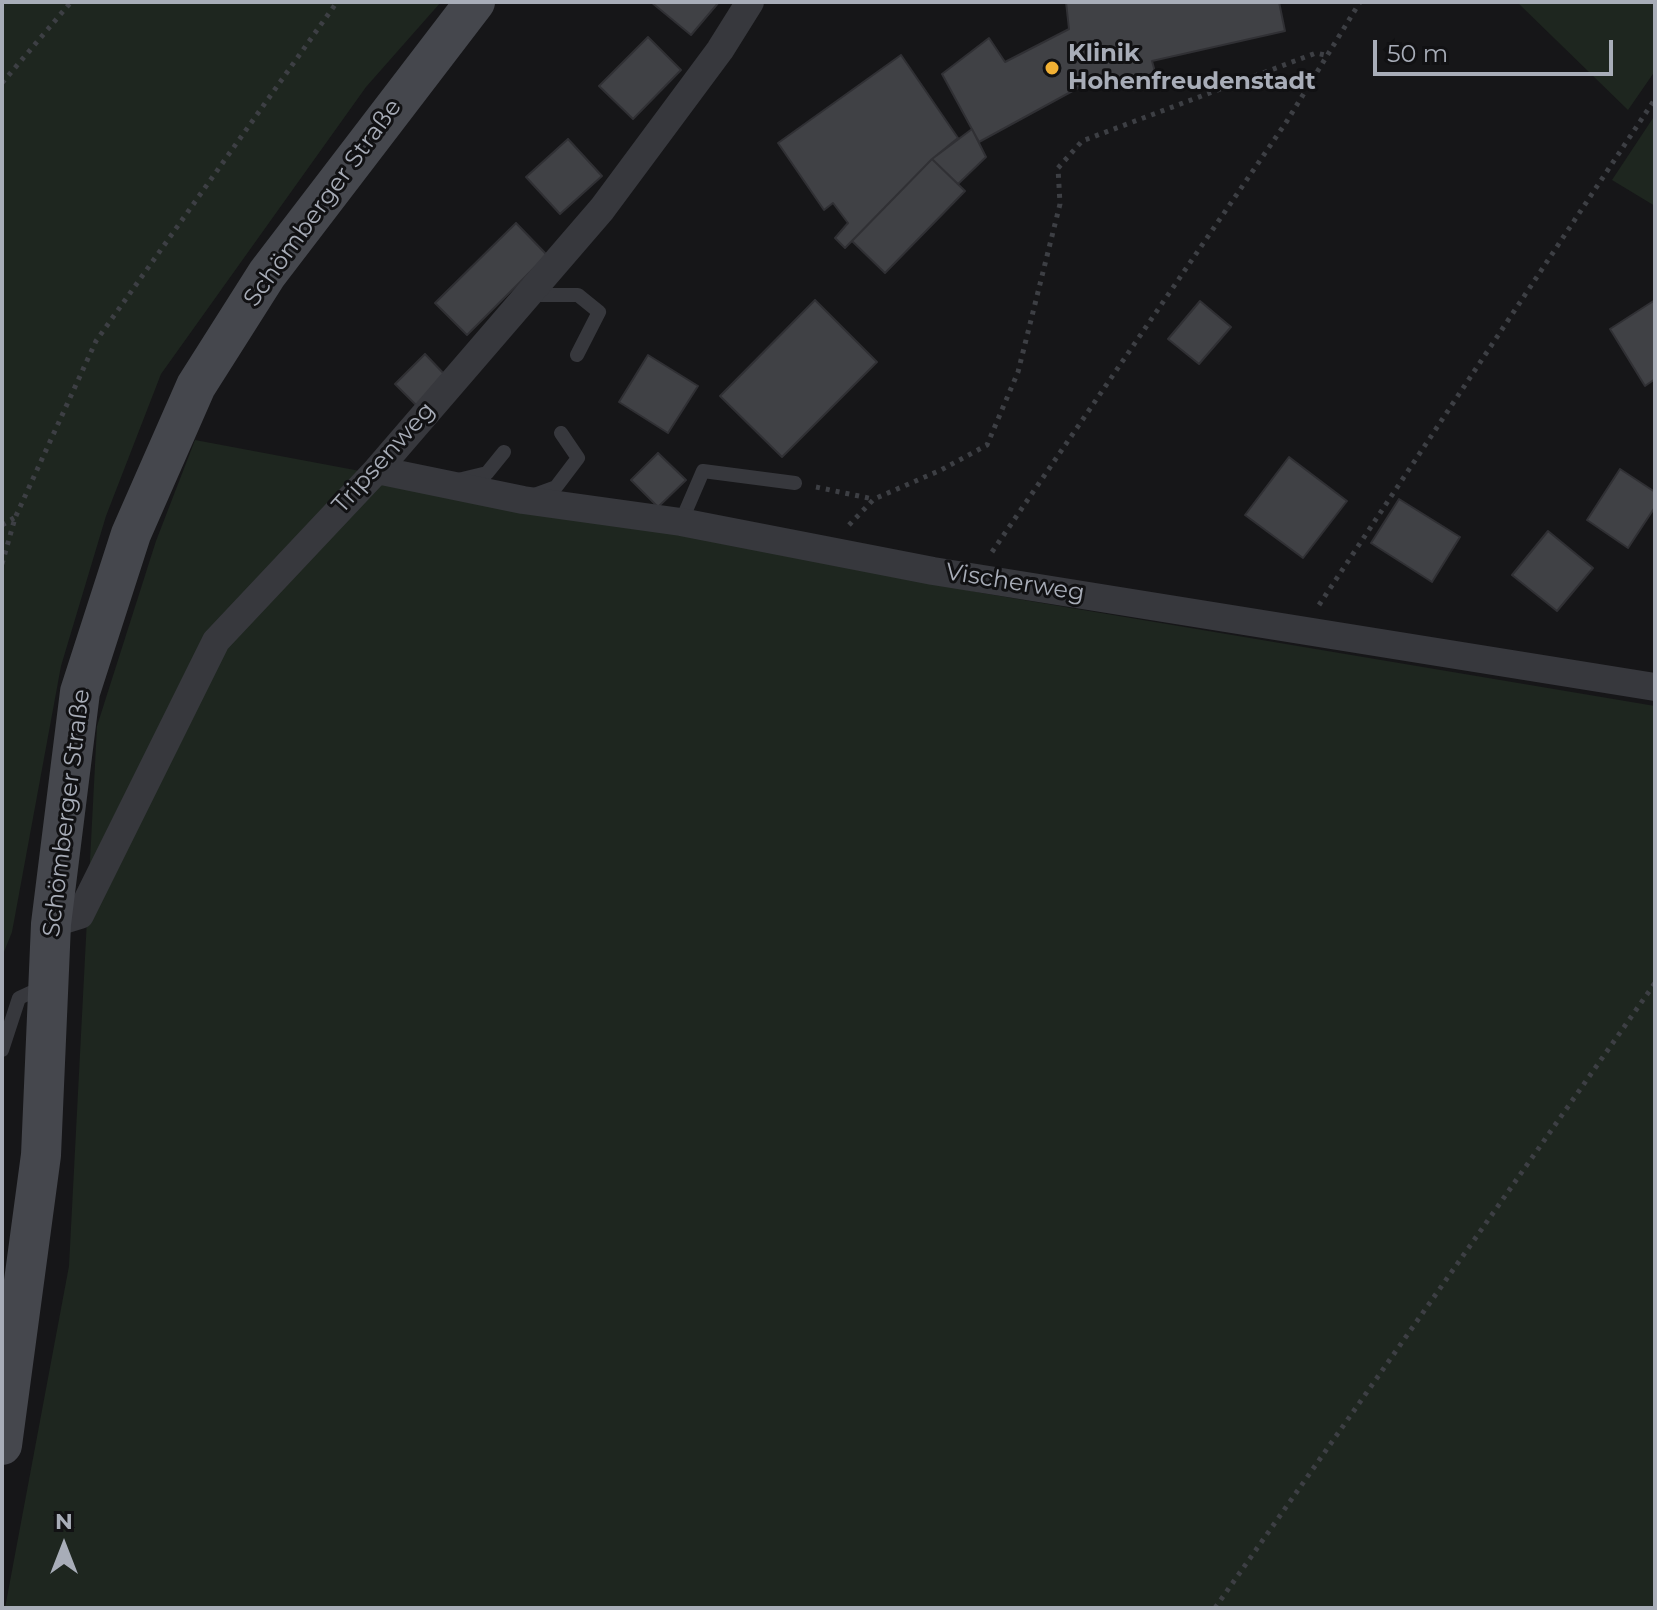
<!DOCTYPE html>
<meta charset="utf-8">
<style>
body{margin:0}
#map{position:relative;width:1657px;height:1610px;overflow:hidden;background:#161618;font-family:Montserrat,sans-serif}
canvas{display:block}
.frame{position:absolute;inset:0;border:4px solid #a8adb8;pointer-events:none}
.north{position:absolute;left:24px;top:1506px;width:80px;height:80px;-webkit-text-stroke:6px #111113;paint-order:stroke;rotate:0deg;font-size:22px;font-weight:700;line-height:32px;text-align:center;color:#a8adb8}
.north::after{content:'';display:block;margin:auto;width:28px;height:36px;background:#a8adb8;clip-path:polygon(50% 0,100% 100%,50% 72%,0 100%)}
.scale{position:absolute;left:1373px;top:40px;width:240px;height:36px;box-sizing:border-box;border:4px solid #a8adb8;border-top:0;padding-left:10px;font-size:24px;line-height:28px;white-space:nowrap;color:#a8adb8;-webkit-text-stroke:6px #111113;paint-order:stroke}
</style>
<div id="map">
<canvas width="1657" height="1610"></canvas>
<div class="frame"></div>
<div class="north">N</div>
<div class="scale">50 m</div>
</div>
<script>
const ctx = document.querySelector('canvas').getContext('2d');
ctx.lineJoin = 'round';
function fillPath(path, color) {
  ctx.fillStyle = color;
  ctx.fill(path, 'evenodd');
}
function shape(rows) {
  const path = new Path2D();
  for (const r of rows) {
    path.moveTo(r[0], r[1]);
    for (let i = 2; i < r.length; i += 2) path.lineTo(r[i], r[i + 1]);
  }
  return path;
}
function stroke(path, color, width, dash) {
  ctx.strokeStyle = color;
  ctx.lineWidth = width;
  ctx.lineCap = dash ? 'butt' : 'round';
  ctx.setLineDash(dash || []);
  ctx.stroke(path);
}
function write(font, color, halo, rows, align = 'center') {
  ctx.font = font + ' Montserrat,sans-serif';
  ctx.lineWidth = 6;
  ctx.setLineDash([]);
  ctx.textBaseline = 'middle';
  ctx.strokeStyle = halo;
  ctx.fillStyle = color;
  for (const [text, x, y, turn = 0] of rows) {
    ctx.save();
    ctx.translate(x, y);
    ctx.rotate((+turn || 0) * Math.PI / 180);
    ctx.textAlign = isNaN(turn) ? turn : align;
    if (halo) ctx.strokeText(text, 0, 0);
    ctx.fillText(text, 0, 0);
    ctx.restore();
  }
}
fillPath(shape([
 [2,2,441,2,366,87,161,374,106,516,61,666,12,932,2,957],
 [1517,2,1655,2,1655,71,1628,110],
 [1655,115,1655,206,1612,180],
 [195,440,669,529,982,593,1655,706,1655,1608,5,1608,69,1266,97,726,156,541]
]), '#1e261f');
const building = shape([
 [651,2,719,2,691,35,651,2],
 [1066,2,1279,2,1285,31,1152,61,1157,79,1117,90,1100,76,979,142,942,74,989,38,1005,62,1069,29,1066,2],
 [648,37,681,70,633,119,599,86,648,37],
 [901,55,958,138,932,159,845,248,835,238,848,223,833,203,824,210,778,143,901,55],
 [972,129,986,157,958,184,932,159,972,129],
 [568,139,602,176,560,214,526,177,568,139],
 [932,159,965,191,885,273,852,241,932,159],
 [516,223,547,255,467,335,435,303,516,223],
 [815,300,877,362,782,457,720,396,815,300],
 [1655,300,1655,379,1645,386,1610,329,1655,300],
 [1200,301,1231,327,1199,364,1168,339,1200,301],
 [425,354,447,377,418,407,395,384,425,354],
 [648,355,698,386,668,433,619,402,648,355],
 [658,453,686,480,658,507,631,480,658,453],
 [1289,457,1347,501,1303,558,1245,515,1289,457],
 [1620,469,1655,492,1655,507,1628,548,1587,520,1620,469],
 [1399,499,1460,537,1432,582,1371,543,1399,499],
 [1548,531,1593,568,1557,611,1512,575,1548,531]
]);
fillPath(building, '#404145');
stroke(building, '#303034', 2);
stroke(shape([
 [2,83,71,2],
 [816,487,873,499],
 [2,525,14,518],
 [849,525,874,499,941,470,987,445,1018,372,1060,204,1058,168,1082,141,1316,53,1325,55],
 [992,552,1287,121,1360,2],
 [2,564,15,518,96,341,337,2],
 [1319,605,1655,99],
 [1215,1608,1655,983]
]), '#3d3f44', 5, [4, 6]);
stroke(shape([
 [528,295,578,295,599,312,577,355],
 [458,480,487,473,504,452],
 [534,495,556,487,578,458,561,433],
 [681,522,703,471,795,483],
 [2,1050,19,998,45,986]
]), '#37383d', 14);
stroke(shape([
 [377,470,523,500,681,522,933,571,1655,687],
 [51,924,80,915,216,641,377,470,602,209,720,50,750,2]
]), '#37383d', 28);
stroke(shape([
 [2,1445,41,1155,51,924,80,692,131,534,196,386,267,274,475,2]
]), '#45474d', 40);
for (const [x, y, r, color] of [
 [1052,68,8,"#f2b134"]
]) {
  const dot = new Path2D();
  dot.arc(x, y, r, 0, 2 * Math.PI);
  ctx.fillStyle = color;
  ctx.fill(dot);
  stroke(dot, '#111113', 3);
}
write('bold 24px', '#a8adb8', '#111113', [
 ["Klinik",1068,54],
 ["Hohenfreudenstadt",1068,82]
], 'left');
write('24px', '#a8adb8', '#111113', [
 ["Schömberger Straße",323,203,-54],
 ["Tripsenweg",384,458,-48],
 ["Vischerweg",1015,583,9],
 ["Schömberger Straße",67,813,-83]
]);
</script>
